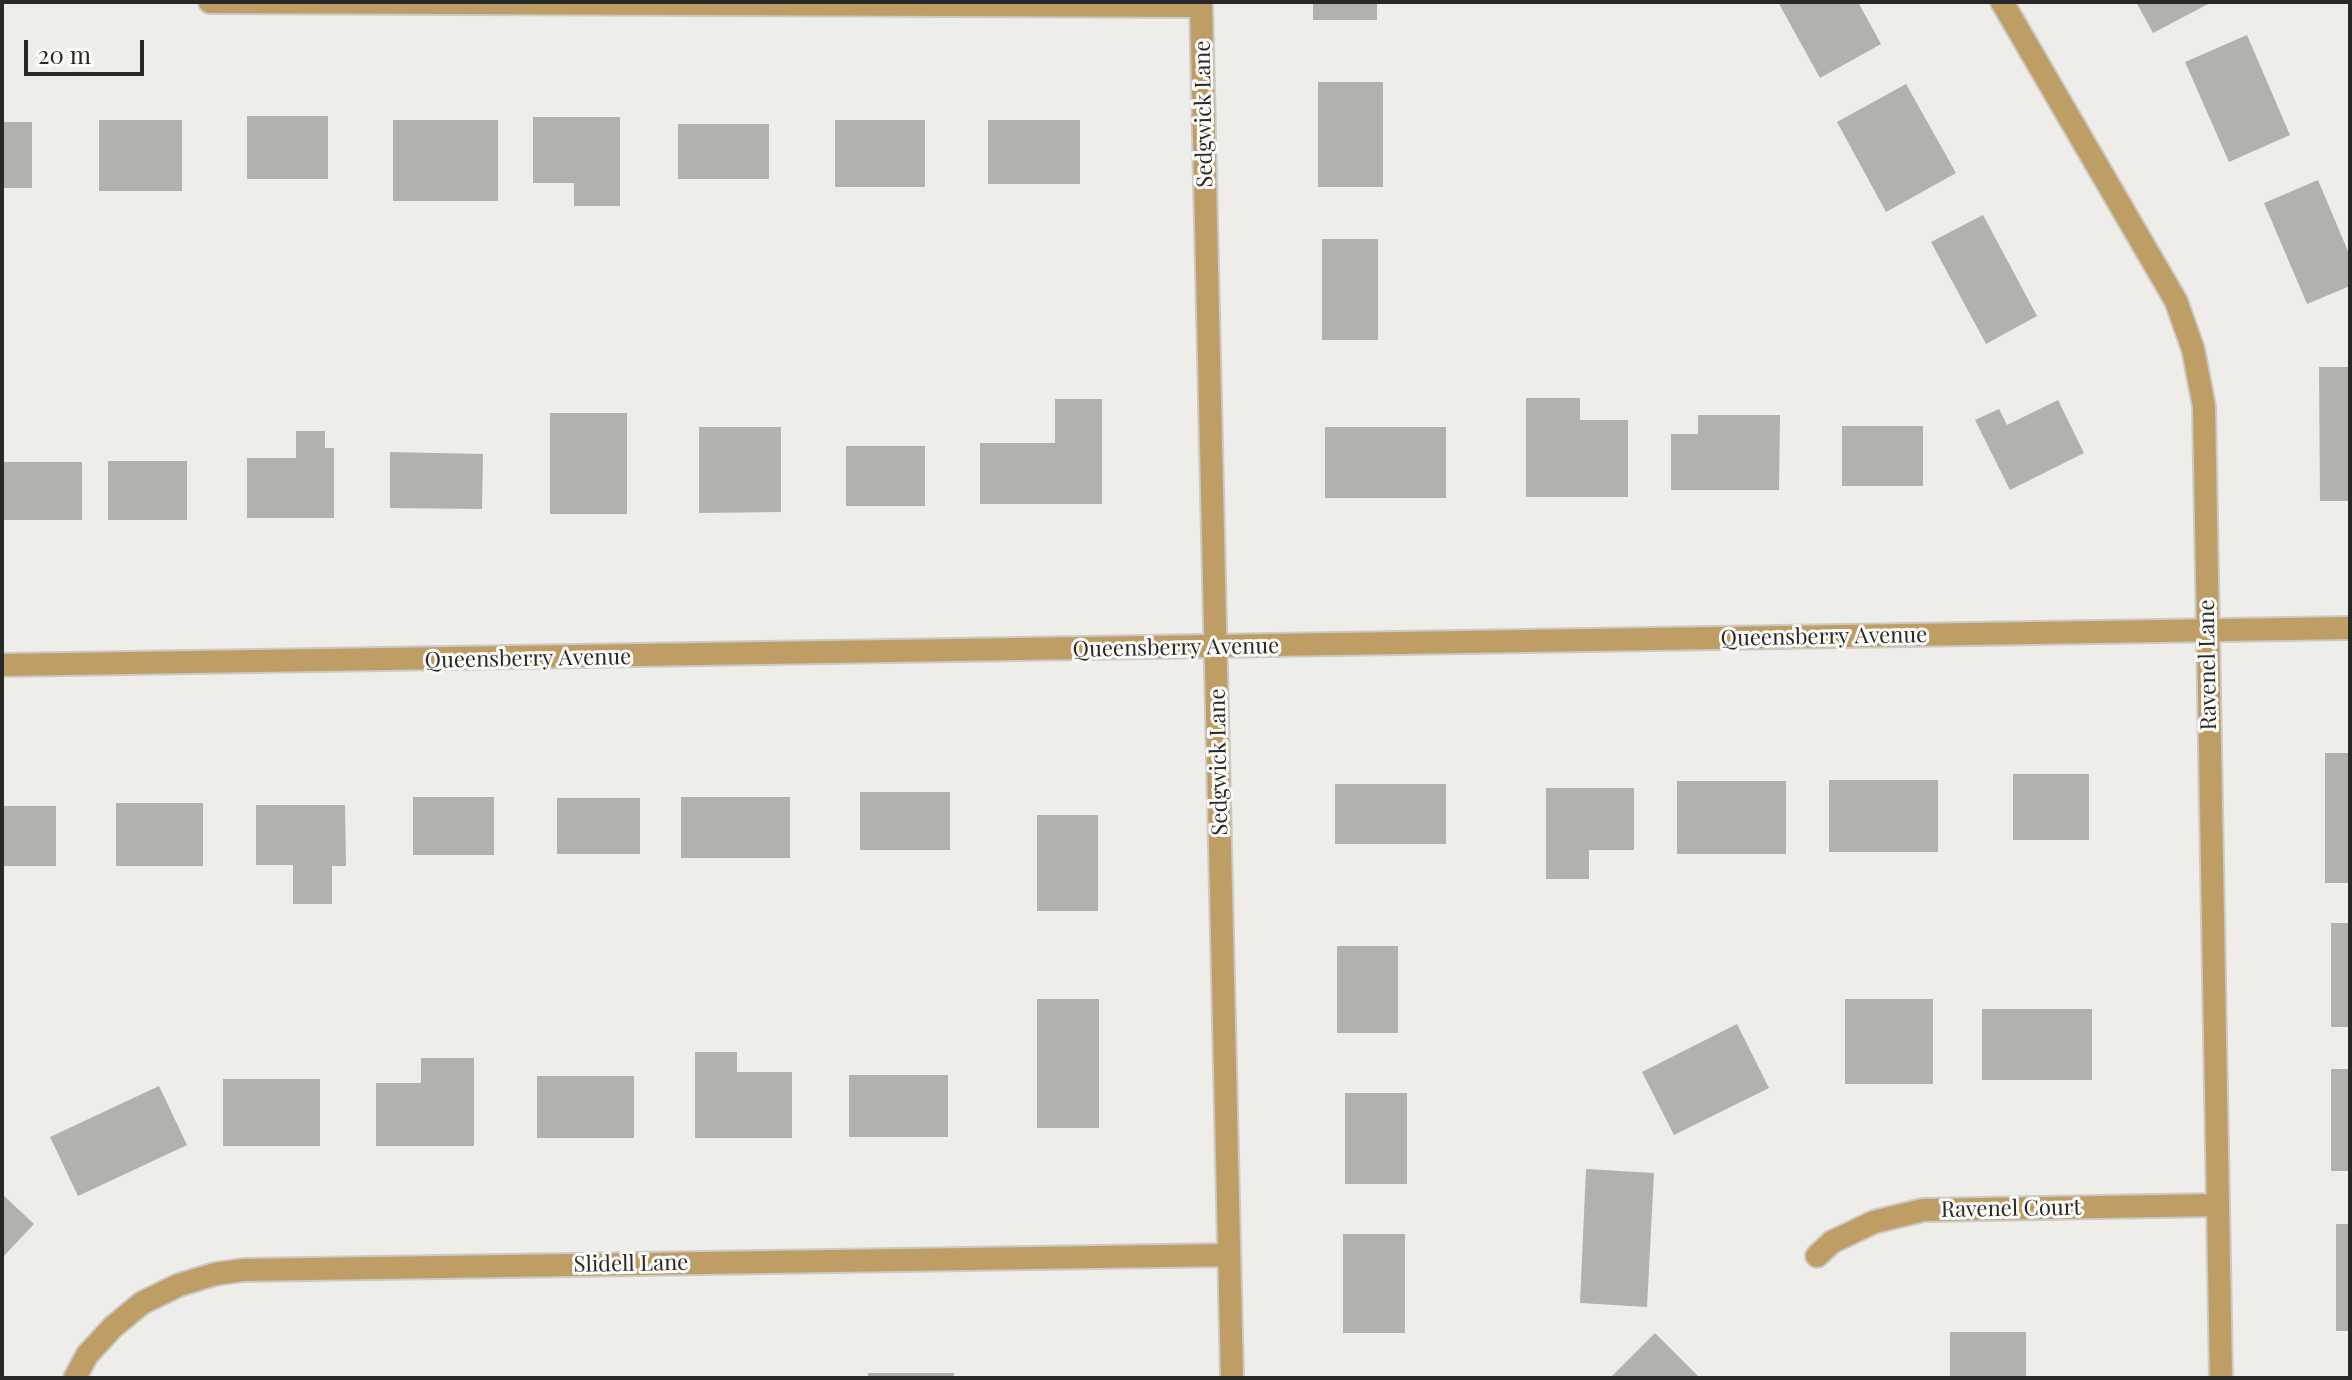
<!DOCTYPE html>
<style>
body{margin:0}
#map{position:relative;width:2352px;height:1380px;overflow:hidden;background:#efedea;font-family:"Playfair Display",serif}
canvas{display:block}
.frame{position:absolute;inset:0;border:4px solid #282827;pointer-events:none}
.scale{position:absolute;left:24px;top:40px;width:120px;height:36px;box-sizing:border-box;border:4px solid #282827;border-top:0;padding-left:10px;font-size:24px;line-height:28px;white-space:nowrap;color:#282827;-webkit-text-stroke:6px #fcfaf7;paint-order:stroke}
</style>
<div id="map">
<canvas width="2352" height="1380"></canvas>
<div class="frame"></div>
<div class="scale">20 m</div>
</div>
<script>
const ctx = document.querySelector('canvas').getContext('2d');
ctx.lineJoin = 'round';
function fillPath(path, color) {
  ctx.fillStyle = color;
  ctx.fill(path, 'evenodd');
}
function shape(rows) {
  const path = new Path2D();
  for (const r of rows) {
    path.moveTo(r[0], r[1]);
    for (let i = 2; i < r.length; i += 2) path.lineTo(r[i], r[i + 1]);
  }
  return path;
}
function stroke(path, color, width, dash) {
  ctx.strokeStyle = color;
  ctx.lineWidth = width;
  ctx.lineCap = dash ? 'butt' : 'round';
  ctx.setLineDash(dash || []);
  ctx.stroke(path);
}
function write(font, color, halo, rows, align = 'center') {
  ctx.font = font + ' "Playfair Display",serif';
  ctx.lineWidth = 6;
  ctx.setLineDash([]);
  ctx.textBaseline = 'middle';
  ctx.strokeStyle = halo;
  ctx.fillStyle = color;
  for (const [text, x, y, turn = 0] of rows) {
    ctx.save();
    ctx.translate(x, y);
    ctx.rotate((+turn || 0) * Math.PI / 180);
    ctx.textAlign = isNaN(turn) ? turn : align;
    if (halo) ctx.strokeText(text, 0, 0);
    ctx.fillText(text, 0, 0);
    ctx.restore();
  }
}
fillPath(shape([
 [1313,2,1377,2,1377,20,1313,20],
 [1778,2,1858,2,1881,44,1820,78],
 [2136,2,2212,2,2153,33],
 [2247,35,2290,135,2229,162,2185,62],
 [1318,82,1383,82,1383,187,1318,187],
 [1906,84,1956,173,1886,212,1837,122],
 [247,116,328,116,328,179,247,179],
 [533,117,620,117,620,206,574,206,574,183,533,183],
 [99,120,182,120,182,191,99,191],
 [393,120,498,120,498,201,393,201],
 [835,120,925,120,925,187,835,187],
 [988,120,1080,120,1080,184,988,184],
 [2,122,32,122,32,188,2,188],
 [678,124,769,124,769,179,678,179],
 [2318,180,2350,256,2350,286,2307,304,2264,203],
 [1983,215,2037,316,1986,344,1931,242],
 [1322,239,1378,239,1378,340,1322,340],
 [2319,367,2350,367,2350,501,2320,501],
 [1526,398,1580,398,1580,420,1628,420,1628,497,1526,497],
 [1055,399,1102,399,1102,504,980,504,980,443,1055,443],
 [2058,400,2084,453,2010,490,1975,420,1999,409,2007,425],
 [550,413,627,413,627,514,550,514],
 [1698,415,1780,415,1779,490,1671,490,1671,434,1698,434],
 [1842,426,1923,426,1923,486,1842,486],
 [699,427,781,427,781,512,699,513],
 [1325,427,1446,427,1446,498,1325,498],
 [296,431,325,431,325,448,334,448,334,518,247,518,247,458,296,458],
 [846,446,925,446,925,506,846,506],
 [390,452,483,454,482,509,390,508],
 [108,461,187,461,187,520,108,520],
 [2,462,82,462,82,520,2,520],
 [2325,753,2350,753,2350,883,2325,883],
 [2013,774,2089,774,2089,840,2013,840],
 [1829,780,1938,780,1938,852,1829,852],
 [1677,781,1786,781,1786,854,1677,854],
 [1335,784,1446,784,1446,844,1335,844],
 [1546,788,1634,788,1634,850,1589,850,1589,879,1546,879],
 [860,792,950,792,950,850,860,850],
 [413,797,494,797,494,855,413,855],
 [681,797,790,797,790,858,681,858],
 [557,798,640,798,640,854,557,854],
 [116,803,203,803,203,866,116,866],
 [256,805,345,805,346,866,332,866,332,904,293,904,293,865,256,865],
 [2,806,56,806,56,866,2,866],
 [1037,815,1098,815,1098,911,1037,911],
 [2331,923,2350,923,2350,1027,2331,1027],
 [1337,946,1398,946,1398,1033,1337,1033],
 [1037,999,1099,999,1099,1128,1037,1128],
 [1845,999,1933,999,1933,1084,1845,1084],
 [1982,1009,2092,1009,2092,1080,1982,1080],
 [1737,1024,1769,1088,1674,1135,1642,1072],
 [695,1052,737,1052,737,1072,792,1072,792,1138,695,1138],
 [421,1058,474,1058,474,1146,376,1146,376,1083,421,1083],
 [2331,1069,2350,1069,2350,1171,2331,1171],
 [849,1075,948,1075,948,1137,849,1137],
 [537,1076,634,1076,634,1138,537,1138],
 [223,1079,320,1079,320,1146,223,1146],
 [159,1086,187,1145,78,1196,50,1137],
 [1345,1093,1407,1093,1407,1184,1345,1184],
 [1586,1169,1654,1173,1647,1307,1580,1303],
 [2,1194,34,1224,2,1258],
 [2336,1224,2350,1224,2350,1331,2336,1331],
 [1343,1234,1405,1234,1405,1333,1343,1333],
 [1950,1332,2026,1332,2026,1378,1950,1378],
 [1655,1333,1700,1378,1610,1378],
 [868,1373,954,1373,954,1378,868,1378]
]), '#b2b1ae');
const minor = shape([
 [210,2,1201,6],
 [1201,2,1232,1378],
 [2002,2,2176,301,2193,349,2204,406,2221,1378],
 [1817,1256,1832,1242,1874,1222,1923,1210,2217,1205],
 [75,1378,87,1355,113,1327,142,1303,179,1285,215,1274,243,1270,1228,1255]
]);
const tertiary = shape([
 [2,665,2350,628]
]);
stroke(minor, '#cbcac7', 26);
stroke(tertiary, '#cbcac7', 26);
stroke(minor, '#bf9e65', 22);
stroke(tertiary, '#bf9e65', 22);
write('22px', '#282827', '#fcfaf7', [
 ["Sedgwick Lane",1204,114,-91],
 ["Queensberry Avenue",1824,637,-1],
 ["Queensberry Avenue",1176,648,-1],
 ["Queensberry Avenue",528,659,-1],
 ["Ravenel Lane",2208,665,-91],
 ["Sedgwick Lane",1219,762,-91],
 ["Ravenel Court",2011,1209,-1],
 ["Slidell Lane",631,1264,-1]
]);
</script>
